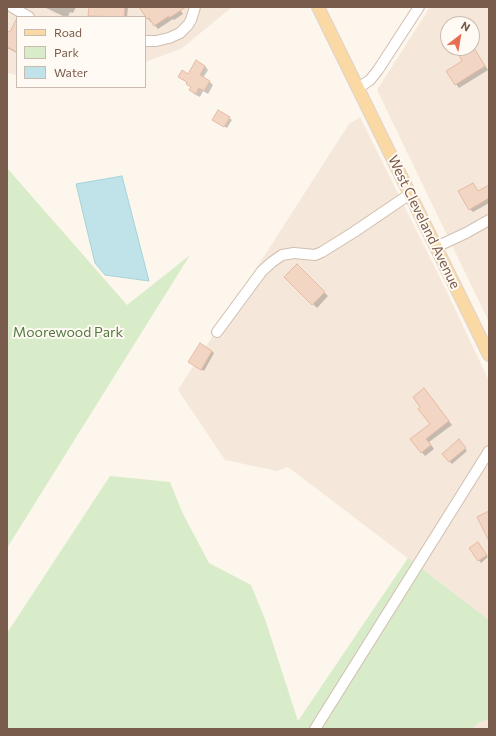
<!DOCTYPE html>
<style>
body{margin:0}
#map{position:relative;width:496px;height:736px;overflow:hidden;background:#fdf6ec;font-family:Commissioner,sans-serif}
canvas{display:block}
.frame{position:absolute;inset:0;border:8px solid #7a5c4d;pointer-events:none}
.legend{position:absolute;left:16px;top:16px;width:130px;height:72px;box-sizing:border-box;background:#fffaf3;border:1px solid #cabbb1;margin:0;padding:5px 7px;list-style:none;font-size:12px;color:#7a5c4d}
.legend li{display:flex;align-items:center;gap:8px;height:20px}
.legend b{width:20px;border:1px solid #cabbb1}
.north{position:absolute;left:440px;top:16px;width:40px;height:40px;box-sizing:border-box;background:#fffaf3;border:1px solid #cabbb1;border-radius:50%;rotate:31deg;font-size:11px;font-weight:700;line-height:16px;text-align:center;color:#7a5c4d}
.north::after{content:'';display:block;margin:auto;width:14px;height:18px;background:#e76f51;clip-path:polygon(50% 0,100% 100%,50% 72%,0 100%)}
</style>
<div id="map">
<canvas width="496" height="736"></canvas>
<div class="frame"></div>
<ul class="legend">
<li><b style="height:5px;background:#fbd9a5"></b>Road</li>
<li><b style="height:11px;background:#d8ecc9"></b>Park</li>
<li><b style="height:11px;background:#bfe3e8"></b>Water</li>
</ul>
<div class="north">N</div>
</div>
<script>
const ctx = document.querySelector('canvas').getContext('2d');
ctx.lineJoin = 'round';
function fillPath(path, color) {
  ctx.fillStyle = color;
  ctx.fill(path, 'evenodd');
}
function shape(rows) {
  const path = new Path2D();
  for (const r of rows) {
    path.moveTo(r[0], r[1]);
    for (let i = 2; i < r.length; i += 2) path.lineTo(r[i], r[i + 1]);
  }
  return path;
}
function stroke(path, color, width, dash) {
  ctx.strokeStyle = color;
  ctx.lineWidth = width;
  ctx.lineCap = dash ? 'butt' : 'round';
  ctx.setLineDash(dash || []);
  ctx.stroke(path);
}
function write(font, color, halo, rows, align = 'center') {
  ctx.font = font + ' Commissioner,sans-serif';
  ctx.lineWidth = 4;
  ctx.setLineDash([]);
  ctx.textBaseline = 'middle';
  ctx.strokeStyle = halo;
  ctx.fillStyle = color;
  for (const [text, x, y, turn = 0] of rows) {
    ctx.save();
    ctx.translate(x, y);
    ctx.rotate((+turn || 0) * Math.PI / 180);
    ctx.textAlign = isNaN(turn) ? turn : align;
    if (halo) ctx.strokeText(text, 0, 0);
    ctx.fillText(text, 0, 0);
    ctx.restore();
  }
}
fillPath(shape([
 [7,7,232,7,181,49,145,62,145,17,17,17,17,75,7,73],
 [430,7,489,7,489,322,377,90],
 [448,24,472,24,472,48,448,48],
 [360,117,449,296,489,381,489,620,288,467,277,471,225,460,178,390,349,124],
 [489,719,489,729,473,729,478,723]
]), '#f5e8da');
fillPath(shape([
 [7,168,127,305,190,255,7,548],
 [110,476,170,482,183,514,209,563,251,585,265,619,298,721,408,558,489,620,489,719,478,723,473,729,7,729,7,633]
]), '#d8ecc9');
const water = shape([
 [122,176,149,281,105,275,95,263,76,184,122,176]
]);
fillPath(water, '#bfe3e8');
stroke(water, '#a5d3da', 1);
fillPath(shape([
 [44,7,76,7,73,13,70,12,68,17,65,17],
 [90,7,128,7,127,17,90,17,89,16],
 [142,7,180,7,179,8,183,14,174,20,173,19,158,29,152,22,151,22,148,19,141,8],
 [17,26,17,53,7,48,7,34,10,34],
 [472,46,488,70,459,88,456,84,466,48,472,48],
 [205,66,208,70,203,78,209,81,213,85,208,94,203,91,200,97,194,94,191,90,191,87,188,84,188,83,183,80,179,76,189,75],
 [229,118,232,120,227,128,213,120],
 [473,184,479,192,489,186,489,203,473,212,470,209],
 [297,266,328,296,317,308,286,277],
 [212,351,214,353,204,371,189,362],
 [427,393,452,425,429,442,434,449,425,456,412,440,432,425,422,407],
 [458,441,467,451,452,464,443,454],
 [480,545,488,557,481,563,479,560]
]), '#0003');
const building = shape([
 [89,7,125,7,124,17,88,16,89,7],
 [139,7,186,7,169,18,169,16,154,26,149,18,147,19,139,7],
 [17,18,17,52,7,47,7,31,10,32,17,18],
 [464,48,474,48,485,66,455,85,446,71,462,61,457,52,464,48],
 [196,60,205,66,200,75,210,81,204,91,199,88,196,94,189,90,191,87,186,84,187,82,178,77,182,70,188,74,196,60],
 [218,110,230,117,224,127,212,120,218,110],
 [473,183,478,191,489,185,489,198,469,210,458,191,473,183],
 [297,264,325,292,312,305,284,277,297,264],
 [200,343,212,351,201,370,188,362,200,343],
 [424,388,449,421,426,439,431,445,421,453,410,439,430,424,418,409,420,407,413,397,424,388],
 [459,439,466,448,449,462,442,454,459,439],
 [489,511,489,541,477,517,489,511],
 [478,542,487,555,478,561,469,548,478,542]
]);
fillPath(building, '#f3d5c3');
stroke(building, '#e6bba3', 1);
const minor = shape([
 [12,7,29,17],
 [145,41,156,41,169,38,180,33,188,25,191,20,195,7],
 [358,88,370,80,378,70,419,7],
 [436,247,466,233,489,220],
 [217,332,262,271,272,262,282,255,294,253,315,255,322,252,354,232,410,194],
 [315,729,489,451]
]);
const major = shape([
 [318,7,489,355]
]);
stroke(minor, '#d1beb0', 12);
stroke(major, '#dad1cd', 14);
stroke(minor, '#fff', 10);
stroke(major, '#fbd9a5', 12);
write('14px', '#7a5c4d', '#fffaf3', [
 ["West Cleveland Avenue",424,222,64]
]);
write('14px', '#537a41', '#fffaf3', [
 ["Moorewood Park",68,332]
]);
</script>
